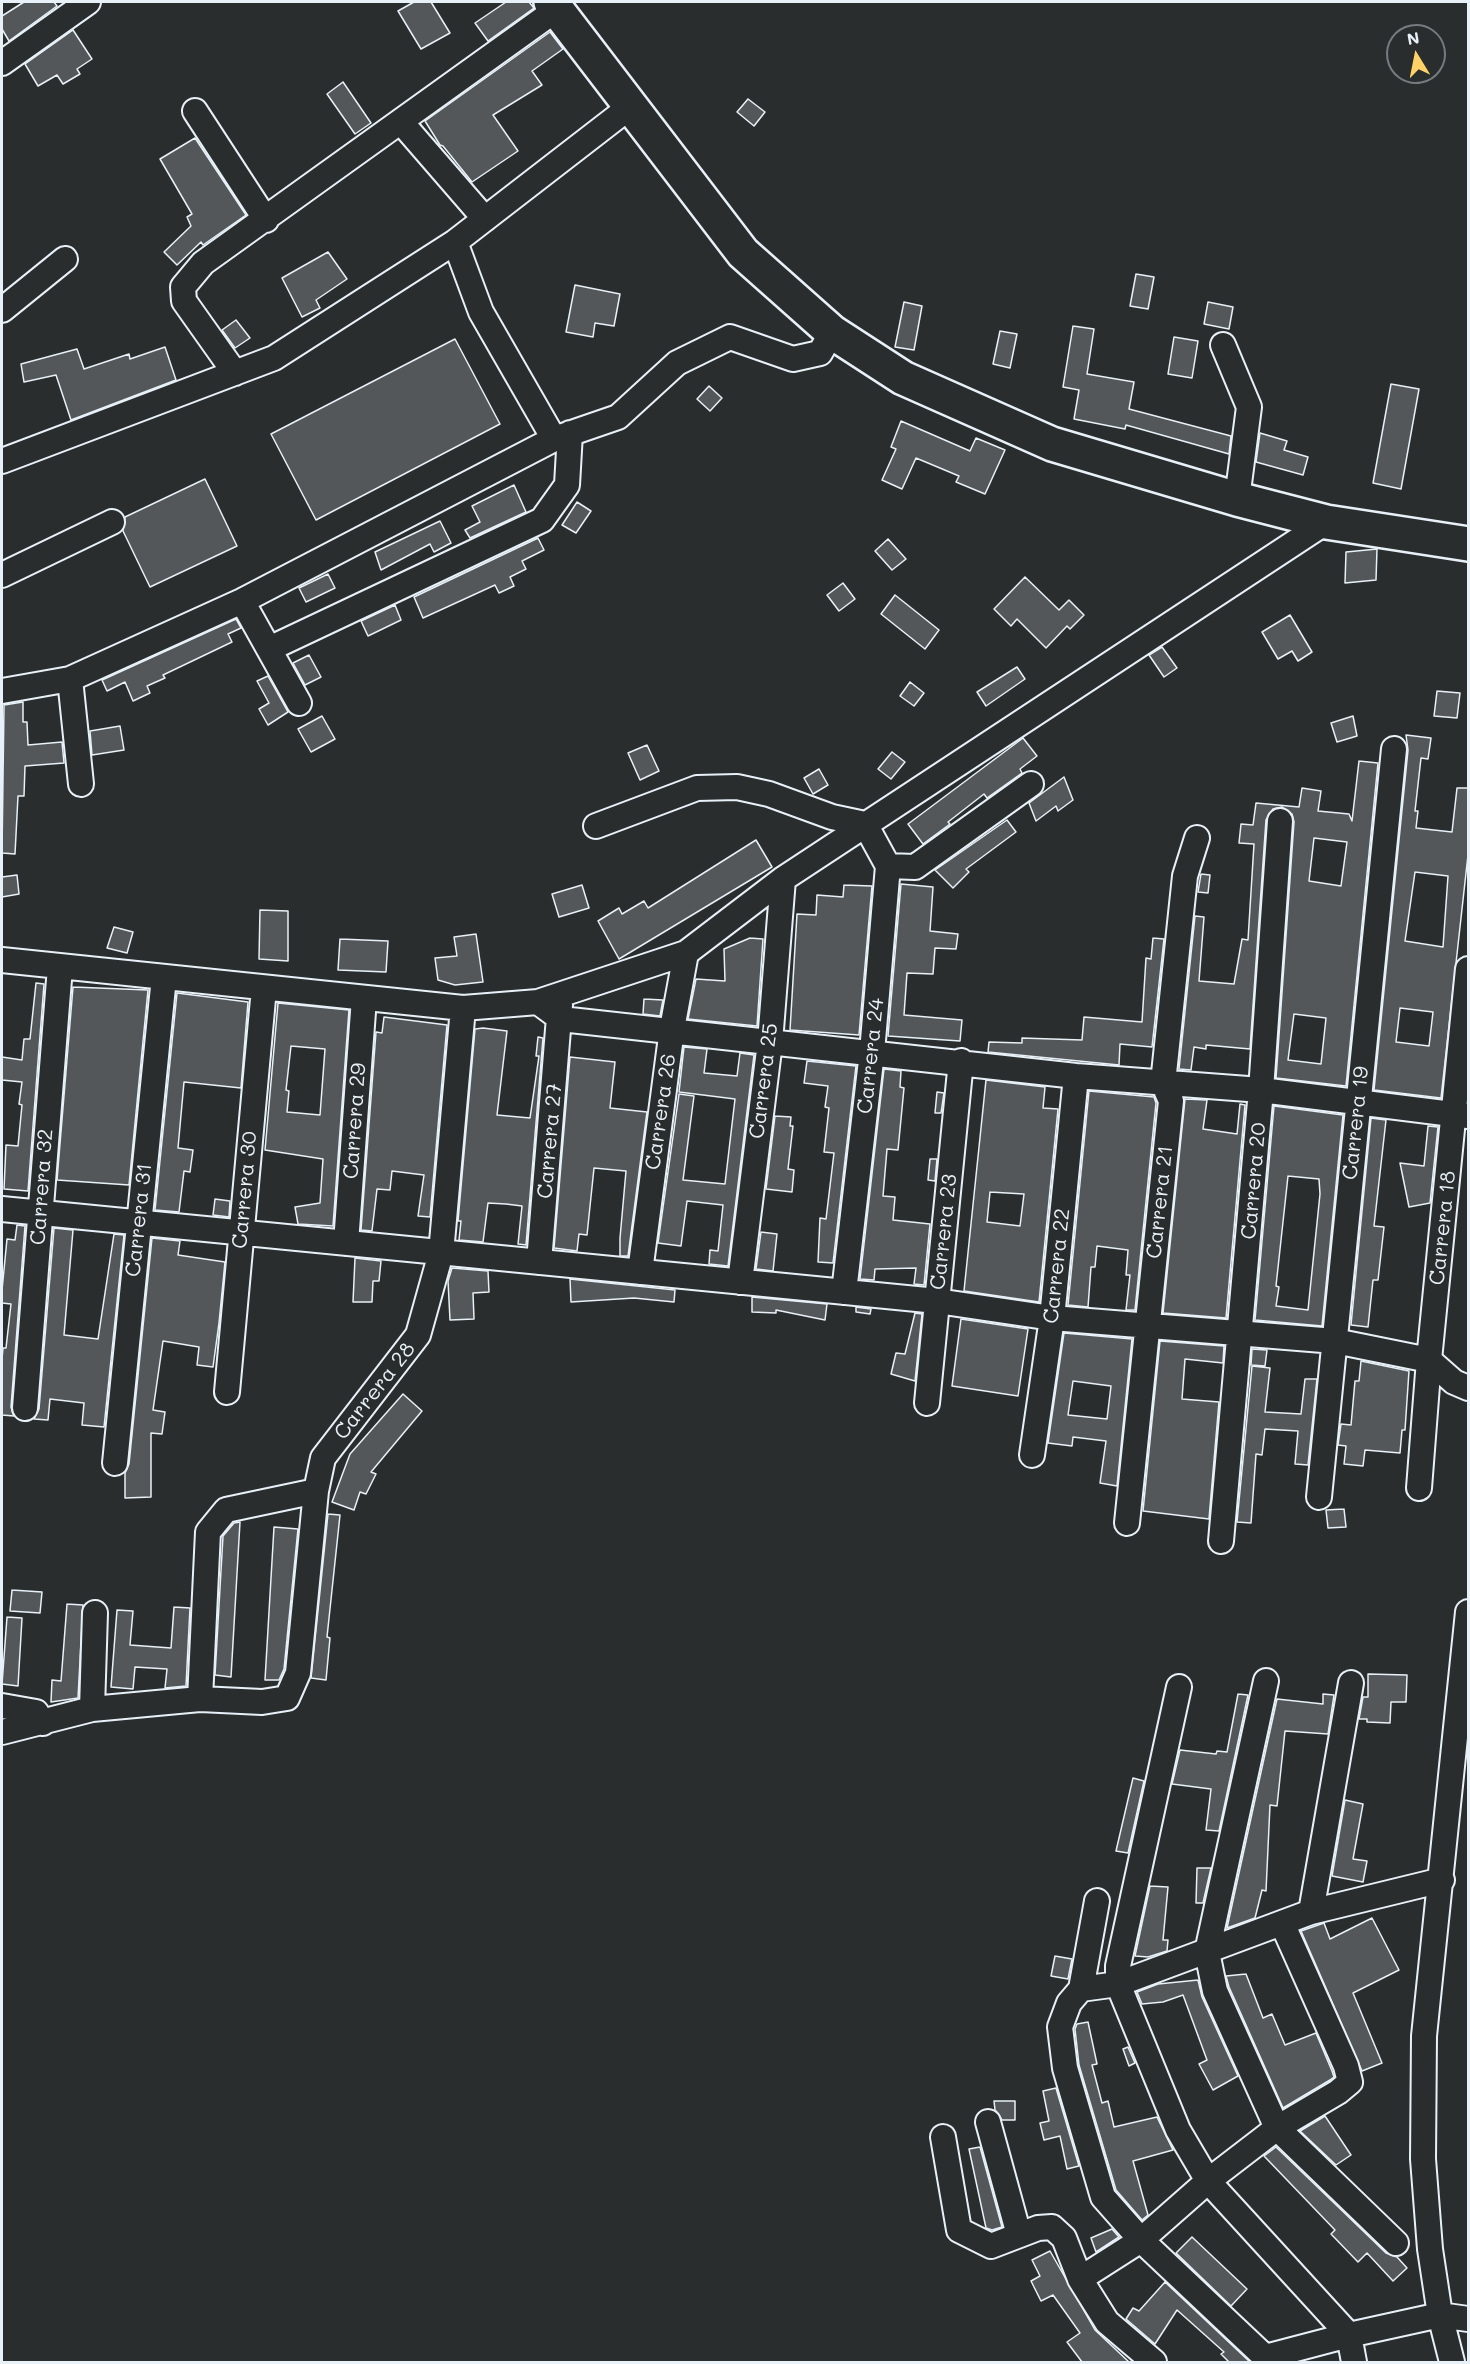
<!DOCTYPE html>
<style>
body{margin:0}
#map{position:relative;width:1470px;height:2364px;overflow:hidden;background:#2a2d2e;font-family:Mali,sans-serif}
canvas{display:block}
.frame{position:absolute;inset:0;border:3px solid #e8f1f8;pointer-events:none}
.north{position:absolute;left:1386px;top:24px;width:60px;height:60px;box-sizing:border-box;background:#2a2d2e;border:2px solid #767b7f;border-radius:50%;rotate:350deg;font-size:16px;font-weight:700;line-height:24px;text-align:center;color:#e8f1f8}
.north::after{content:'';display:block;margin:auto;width:21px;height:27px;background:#ffd166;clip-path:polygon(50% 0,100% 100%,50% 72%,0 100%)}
</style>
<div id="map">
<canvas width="1470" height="2364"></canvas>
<div class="frame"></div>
<div class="north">N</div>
</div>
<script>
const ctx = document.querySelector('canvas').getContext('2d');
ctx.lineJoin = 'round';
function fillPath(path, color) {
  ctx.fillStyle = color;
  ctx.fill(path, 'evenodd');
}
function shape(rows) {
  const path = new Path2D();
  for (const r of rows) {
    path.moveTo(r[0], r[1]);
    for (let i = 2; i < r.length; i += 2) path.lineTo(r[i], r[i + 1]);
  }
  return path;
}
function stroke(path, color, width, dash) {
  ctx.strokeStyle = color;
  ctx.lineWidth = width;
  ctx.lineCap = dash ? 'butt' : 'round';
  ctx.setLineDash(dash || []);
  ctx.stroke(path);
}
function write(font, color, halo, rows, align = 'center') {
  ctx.font = font + ' Mali,sans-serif';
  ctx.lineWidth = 4.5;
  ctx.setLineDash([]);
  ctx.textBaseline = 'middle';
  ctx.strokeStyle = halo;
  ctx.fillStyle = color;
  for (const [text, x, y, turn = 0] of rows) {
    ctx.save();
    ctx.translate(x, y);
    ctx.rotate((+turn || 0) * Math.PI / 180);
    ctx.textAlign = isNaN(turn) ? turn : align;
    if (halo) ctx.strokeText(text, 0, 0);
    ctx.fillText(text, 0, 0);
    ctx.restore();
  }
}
const building = shape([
 [24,2,54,2,57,6,9,41,2,29,2,16,24,2],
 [414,2,431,2,450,33,421,49,398,11,414,2],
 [506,2,529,2,534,8,488,41,475,23,506,2],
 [73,30,92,59,77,69,80,74,63,84,57,75,38,86,25,64,73,30],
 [550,32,563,49,532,71,542,85,493,115,518,151,472,182,443,146,440,145,425,121,550,32],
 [343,82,371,123,355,134,327,94,343,82],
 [748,99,765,112,754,126,737,112,748,99],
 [195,138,246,215,203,245,201,242,177,265,164,252,191,226,187,217,192,214,160,159,195,138],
 [328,252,347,279,316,300,320,308,302,317,282,278,328,252],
 [1136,274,1154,277,1148,309,1130,306,1136,274],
 [575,285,620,294,614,326,595,323,593,337,566,332,575,285],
 [904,302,922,306,914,350,895,347,904,302],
 [1208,302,1233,307,1229,329,1204,324,1208,302],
 [236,320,250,338,235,348,222,330,236,320],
 [1073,326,1094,329,1087,374,1134,382,1129,409,1231,436,1229,454,1126,425,1125,429,1074,419,1079,390,1063,387,1073,326],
 [1000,331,1017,334,1010,368,993,364,1000,331],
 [1174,337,1198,341,1192,378,1168,374,1174,337],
 [455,339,500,424,316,520,271,434,455,339],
 [165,347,176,380,71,420,56,375,24,382,21,364,77,349,84,369,129,354,130,359,165,347],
 [1391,384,1419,389,1401,489,1373,483,1391,384],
 [709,386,722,398,710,411,697,399,709,386],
 [901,421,970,451,976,438,1005,450,985,494,956,482,959,476,916,458,902,489,882,480,896,449,891,447,901,421],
 [1260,433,1287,441,1284,450,1308,457,1303,475,1256,462,1260,433],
 [205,479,237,546,150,587,123,531,125,517,205,479],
 [514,485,526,512,470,538,465,530,480,522,472,506,514,485],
 [577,502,591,511,576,533,562,525,577,502],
 [440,521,451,543,434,552,430,544,381,570,375,552,440,521],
 [538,538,544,550,522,561,526,569,510,577,514,586,499,593,495,585,423,618,414,597,538,538],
 [888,539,906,559,892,570,875,551,888,539],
 [1377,549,1376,580,1345,583,1346,552,1377,549],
 [328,574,335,588,306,602,299,588,328,574],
 [1025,577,1059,610,1069,600,1084,615,1070,629,1067,626,1046,648,1017,619,1011,626,994,609,1025,577],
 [843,583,855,599,839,611,827,595,843,583],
 [895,595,939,630,925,649,881,614,895,595],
 [395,605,401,620,368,636,361,621,395,605],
 [1290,615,1312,652,1298,661,1292,651,1278,659,1262,632,1290,615],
 [236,619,241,628,228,634,232,642,163,675,165,678,147,686,150,693,133,701,125,682,107,691,102,680,236,619],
 [1162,647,1177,668,1164,677,1149,655,1162,647],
 [309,655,321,677,305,685,293,663,309,655],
 [1017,667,1025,679,986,706,977,692,1017,667],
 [268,676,288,712,268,725,259,709,269,703,257,681,268,676],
 [910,682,924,693,914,706,900,696,910,682],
 [1437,691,1460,693,1457,718,1434,716,1437,691],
 [23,702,23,722,27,722,28,745,62,742,64,763,25,766,24,796,18,796,15,854,2,853,4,705,23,702],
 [322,716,335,739,311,752,298,729,322,716],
 [1353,716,1357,736,1337,742,1331,723,1353,716],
 [120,726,124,750,92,755,90,731,120,726],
 [1406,735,1431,738,1428,759,1421,758,1415,811,1418,811,1416,828,1452,832,1457,788,1468,788,1468,855,1441,1098,1374,1090,1408,750,1406,735],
 [1415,872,1448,876,1443,947,1405,941,1415,872],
 [1400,1008,1433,1012,1429,1046,1396,1042,1400,1008],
 [1023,738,1037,756,1020,769,1022,773,987,798,984,794,948,822,950,824,923,844,908,824,1023,738],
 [647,745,659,771,640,780,628,753,647,745],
 [892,752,905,762,891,779,878,769,892,752],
 [1359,761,1378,763,1346,1086,1276,1078,1294,822,1292,814,1282,807,1273,809,1266,820,1250,1049,1206,1045,1206,1049,1194,1047,1191,1070,1179,1069,1195,916,1204,917,1199,981,1234,984,1242,939,1248,940,1254,844,1239,843,1241,824,1253,825,1256,803,1299,807,1302,788,1321,791,1318,811,1349,814,1352,821,1359,761],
 [1314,838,1347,842,1341,886,1309,881,1314,838],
 [1294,1014,1326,1018,1321,1064,1288,1060,1294,1014],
 [819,769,828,785,813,794,804,778,819,769],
 [1064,777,1073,800,1058,811,1056,806,1036,821,1029,803,1064,777],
 [1007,820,1016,832,966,869,969,872,953,888,935,870,1007,820],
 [756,840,772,867,619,959,598,921,619,908,622,914,644,901,648,908,756,840],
 [1201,874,1210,875,1208,893,1198,892,1201,874],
 [17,875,19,894,2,897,2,877,17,875],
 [901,884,933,887,930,931,958,934,956,949,935,948,933,974,907,973,904,1015,962,1020,960,1041,888,1036,901,884],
 [582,885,589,908,559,917,552,894,582,885],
 [844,885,872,886,859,1035,790,1030,797,914,816,915,817,895,843,897,844,885],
 [260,910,288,911,288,961,259,959,260,910],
 [114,927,133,932,127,953,107,948,114,927],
 [476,934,483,982,455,985,438,980,435,958,457,956,454,937,476,934],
 [750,938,763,939,757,1026,688,1019,696,979,725,981,724,949,750,938],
 [1153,938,1164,939,1152,1047,1120,1044,1119,1065,988,1052,989,1042,1022,1043,1022,1038,1082,1040,1084,1017,1142,1022,1146,958,1151,959,1153,938],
 [340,939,388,941,386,972,338,970,340,939],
 [36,983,44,984,28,1191,4,1189,6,1145,18,1146,22,1105,19,1104,22,1082,2,1080,2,1057,22,1060,24,1039,30,1039,36,983],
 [73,987,148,990,129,1185,57,1180,73,987],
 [177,993,248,1002,241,1088,184,1082,178,1148,193,1150,190,1172,184,1171,179,1212,155,1210,177,993],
 [644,999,663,1000,660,1016,643,1014,644,999],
 [278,1003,349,1010,333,1226,298,1224,295,1207,320,1203,323,1159,265,1150,278,1003],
 [291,1046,325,1049,320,1115,287,1112,289,1091,286,1090,291,1046],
 [384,1017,447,1025,430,1217,418,1216,424,1175,392,1171,390,1190,377,1189,372,1231,361,1230,376,1032,382,1033,384,1017],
 [483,1028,507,1031,497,1115,530,1118,539,1056,536,1056,538,1037,543,1038,526,1245,518,1244,522,1206,506,1204,488,1203,483,1242,459,1240,461,1221,458,1221,475,1029,483,1028],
 [684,1047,707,1049,704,1073,737,1076,740,1053,754,1055,728,1266,709,1264,710,1250,718,1251,723,1205,687,1201,681,1246,658,1243,679,1094,694,1096,683,1180,725,1184,735,1099,679,1092,684,1047],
 [570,1057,615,1062,610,1108,647,1112,628,1256,620,1256,620,1238,626,1171,594,1168,587,1235,579,1234,577,1251,554,1248,570,1057],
 [807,1061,856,1066,833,1263,818,1262,820,1218,826,1219,834,1153,824,1152,829,1108,825,1107,828,1086,804,1083,807,1061],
 [884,1069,901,1071,900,1087,904,1088,898,1150,887,1149,883,1196,895,1197,893,1220,930,1224,924,1285,914,1284,916,1268,875,1269,874,1280,860,1279,884,1069],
 [986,1080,1045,1087,1043,1108,1058,1109,1039,1302,964,1291,986,1080],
 [990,1192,1024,1194,1020,1226,987,1222,990,1192],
 [1089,1091,1154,1097,1156,1103,1135,1310,1126,1310,1130,1275,1126,1275,1128,1250,1097,1246,1095,1267,1091,1267,1088,1307,1068,1305,1089,1091],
 [937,1092,944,1093,941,1113,935,1113,937,1092],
 [1185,1099,1207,1100,1203,1129,1237,1134,1240,1104,1245,1105,1226,1318,1163,1313,1185,1099],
 [1274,1106,1343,1115,1322,1326,1255,1320,1274,1106],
 [1288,1176,1319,1179,1320,1194,1308,1310,1276,1306,1279,1287,1276,1286,1288,1176],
 [775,1116,791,1117,790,1126,793,1126,788,1169,794,1170,792,1192,766,1189,775,1116],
 [1371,1118,1386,1120,1374,1226,1384,1227,1378,1280,1373,1280,1368,1327,1351,1325,1371,1118],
 [1428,1126,1438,1127,1430,1203,1409,1207,1400,1163,1424,1166,1428,1126],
 [930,1159,937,1159,935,1181,928,1180,930,1159],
 [215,1199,230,1201,229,1217,213,1215,215,1199],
 [17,1225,25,1226,11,1407,14,1416,2,1415,2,1359,3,1348,6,1348,11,1304,2,1303,2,1290,7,1239,15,1240,17,1225],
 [54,1228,73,1230,64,1335,98,1339,114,1234,124,1235,104,1427,82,1425,84,1403,50,1399,48,1420,34,1419,39,1409,54,1228],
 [761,1232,777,1234,773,1271,756,1269,761,1232],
 [152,1238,180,1241,178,1255,225,1262,219,1323,213,1367,197,1365,199,1347,163,1341,153,1410,165,1412,162,1434,151,1433,151,1497,125,1498,125,1473,129,1464,152,1238],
 [355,1258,381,1261,379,1281,373,1281,372,1302,353,1302,355,1258],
 [452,1268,488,1271,489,1292,473,1293,474,1319,450,1320,448,1281,452,1268],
 [570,1279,675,1290,674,1302,634,1298,571,1302,570,1279],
 [752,1297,827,1304,825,1320,776,1310,776,1313,752,1312,752,1297],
 [856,1307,871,1309,870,1314,856,1312,856,1307],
 [915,1313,922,1314,915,1381,891,1374,896,1353,905,1354,915,1313],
 [961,1319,1028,1329,1018,1396,952,1386,961,1319],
 [1064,1333,1132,1339,1117,1486,1100,1483,1106,1441,1073,1437,1072,1446,1048,1443,1064,1333],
 [1073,1381,1111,1386,1107,1419,1068,1415,1073,1381],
 [1160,1341,1224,1346,1223,1363,1185,1359,1182,1399,1219,1402,1209,1519,1143,1511,1160,1341],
 [1252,1349,1267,1350,1265,1366,1251,1365,1252,1349],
 [1361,1361,1409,1371,1405,1430,1402,1430,1400,1453,1365,1450,1363,1466,1344,1464,1346,1446,1338,1445,1341,1424,1351,1425,1355,1381,1359,1381,1361,1361],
 [1252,1366,1270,1368,1265,1412,1301,1414,1305,1379,1317,1379,1308,1465,1295,1464,1298,1431,1265,1429,1262,1455,1256,1454,1251,1523,1237,1522,1252,1366],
 [403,1394,422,1411,371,1472,376,1474,366,1494,360,1492,354,1510,332,1502,350,1454,403,1394],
 [1344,1509,1346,1527,1328,1528,1326,1510,1344,1509],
 [328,1514,340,1515,327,1637,330,1638,326,1680,311,1678,328,1514],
 [240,1522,231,1677,215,1675,223,1536,234,1523,240,1522],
 [274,1527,298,1529,284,1669,279,1680,265,1680,274,1527],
 [12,1590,42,1592,40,1613,10,1611,12,1590],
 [67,1604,83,1605,78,1698,51,1702,52,1680,61,1681,67,1604],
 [174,1607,190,1608,186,1686,165,1688,167,1669,135,1667,133,1689,111,1687,117,1610,133,1611,130,1645,171,1648,174,1607],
 [7,1617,22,1618,18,1686,2,1684,7,1617],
 [1368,1674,1407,1675,1406,1702,1391,1702,1390,1723,1367,1722,1367,1719,1359,1719,1363,1697,1368,1697,1368,1674],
 [1238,1694,1248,1695,1219,1831,1206,1830,1211,1789,1172,1784,1180,1750,1216,1754,1217,1751,1227,1752,1238,1694],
 [1323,1694,1334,1695,1328,1734,1285,1731,1277,1806,1270,1805,1266,1891,1262,1890,1255,1918,1227,1928,1277,1699,1323,1704,1323,1694],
 [1133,1778,1144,1781,1128,1853,1116,1851,1133,1778],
 [1345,1800,1363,1804,1353,1859,1367,1861,1363,1882,1332,1876,1345,1800],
 [1197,1868,1211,1868,1203,1903,1196,1903,1197,1868],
 [1150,1886,1168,1887,1163,1940,1168,1940,1167,1951,1148,1957,1135,1956,1150,1886],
 [1372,1918,1399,1970,1353,1993,1382,2063,1362,2071,1301,1931,1324,1923,1330,1939,1372,1918],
 [1055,1956,1072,1959,1068,1979,1051,1976,1055,1956],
 [1246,1974,1263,2018,1272,2014,1285,2045,1316,2033,1332,2071,1334,2077,1330,2080,1283,2108,1229,1987,1226,1976,1246,1974],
 [1198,1980,1202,1997,1238,2076,1213,2090,1199,2064,1207,2060,1183,1995,1163,2002,1142,2004,1137,1992,1158,1984,1198,1980],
 [1088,2022,1097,2064,1092,2065,1102,2103,1108,2101,1114,2127,1157,2117,1173,2150,1133,2161,1148,2215,1142,2220,1116,2190,1079,2065,1075,2029,1077,2024,1088,2022],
 [1128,2047,1135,2063,1129,2066,1123,2049,1128,2047],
 [1056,2088,1079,2166,1067,2169,1060,2136,1044,2140,1040,2123,1049,2121,1043,2091,1056,2088],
 [994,2101,1015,2101,1015,2120,1002,2120,995,2110,994,2101],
 [1325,2116,1351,2155,1336,2165,1300,2131,1325,2116],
 [980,2147,1002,2227,992,2230,986,2228,969,2149,980,2147],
 [1276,2147,1386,2253,1397,2257,1407,2268,1393,2281,1367,2253,1358,2262,1331,2234,1335,2230,1264,2156,1276,2147],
 [1112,2229,1119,2237,1096,2252,1091,2238,1112,2229],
 [1192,2237,1247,2289,1231,2306,1176,2253,1192,2237],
 [1050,2251,1095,2330,1129,2362,1082,2362,1067,2342,1080,2333,1053,2295,1041,2301,1031,2281,1040,2276,1032,2260,1050,2251],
 [1165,2282,1250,2362,1229,2362,1221,2354,1224,2352,1177,2310,1155,2344,1126,2319,1133,2308,1139,2311,1165,2282]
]);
fillPath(building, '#535759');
stroke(building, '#e8f1f8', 1.5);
const minor = shape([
 [2,63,88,2],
 [195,111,266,220],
 [401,122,485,219],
 [455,242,481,312,554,439],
 [2,310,65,259],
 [1223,345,1249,407,1237,499],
 [235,373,184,301,183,287,203,263,557,9],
 [2,461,274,358,455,242,631,106],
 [2,575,112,522],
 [242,601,299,703],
 [269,649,542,520,567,485,570,433],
 [70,679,81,784],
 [2,691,70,679,242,601,554,439,618,417,677,363,730,337,793,359,820,353,832,332],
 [596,826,697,788,737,787,769,794,832,817,865,824,888,866,872,1052,844,1292],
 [888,866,915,867,1031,784],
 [2,960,463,1008,538,1002,686,953,783,879,1326,522],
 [538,1002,561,1019,1076,1076,1261,1090,1468,1116],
 [2,1209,937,1301,1052,1318,1335,1341,1429,1360,1454,1382,1468,1388],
 [346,1243,364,998],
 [539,1262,560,1005],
 [640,1272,672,1029,686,953],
 [740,1282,770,1042,783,879],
 [227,1392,264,988],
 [927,1403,961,1061],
 [25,1408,60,967],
 [1032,1455,1052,1318,1076,1076],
 [115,1463,164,977],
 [1419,1488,1429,1360,1468,969],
 [1319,1497,1394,749],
 [1127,1523,1171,1101,1163,1083,1185,876,1197,838],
 [1221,1541,1261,1090,1280,821],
 [1266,1681,1207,1952,1215,1991,1277,2128,1396,2243],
 [1179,1687,1118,1966,1118,1984,1178,2130,1208,2181,1349,2335,1354,2362],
 [200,1699,208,1532,226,1510,316,1491],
 [2,1706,36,1712,43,1723],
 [92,1709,95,1613],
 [2,1732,92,1709,200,1699,262,1702,287,1698,298,1673,316,1491,323,1458,418,1335,441,1253,463,1008],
 [1097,1901,1081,1989,1069,2003,1060,2027,1065,2068,1103,2197,1141,2240,1265,2357,1349,2335,1440,2315,1468,2319],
 [1311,1912,1351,1683],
 [1081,1989,1118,1984,1311,1912,1442,1880],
 [988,2122,1019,2235],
 [943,2137,959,2230,991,2246,1038,2228,1052,2227,1064,2238,1080,2279,1107,2322,1154,2362],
 [1080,2279,1141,2240,1208,2181,1277,2128,1338,2092,1350,2082,1346,2066,1282,1923],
 [1452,2362,1440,2315,1430,2249,1423,2159,1424,2036,1468,1612]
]);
const secondary = shape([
 [551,2,743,253,832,332,903,378,1052,444,1237,499,1326,522,1468,544]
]);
stroke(minor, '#e8f1f8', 28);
stroke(secondary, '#e8f1f8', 38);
stroke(minor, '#2a2d2e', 24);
stroke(secondary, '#2a2d2e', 33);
write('21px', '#e8f1f8', '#2a2d2e', [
 ["Carrera 24",871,1056,-84],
 ["Carrera 25",764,1081,-83],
 ["Carrera 26",661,1112,-82],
 ["Carrera 29",355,1121,-86],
 ["Carrera 19",1356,1123,-84],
 ["Carrera 27",550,1141,-85],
 ["Carrera 20",1254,1181,-85],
 ["Carrera 32",42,1187,-86],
 ["Carrera 30",245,1190,-85],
 ["Carrera 21",1160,1202,-84],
 ["Carrera 31",139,1220,-84],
 ["Carrera 18",1443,1228,-84],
 ["Carrera 23",944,1232,-84],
 ["Carrera 22",1057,1266,-84],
 ["Carrera 28",375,1391,-52]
]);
</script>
